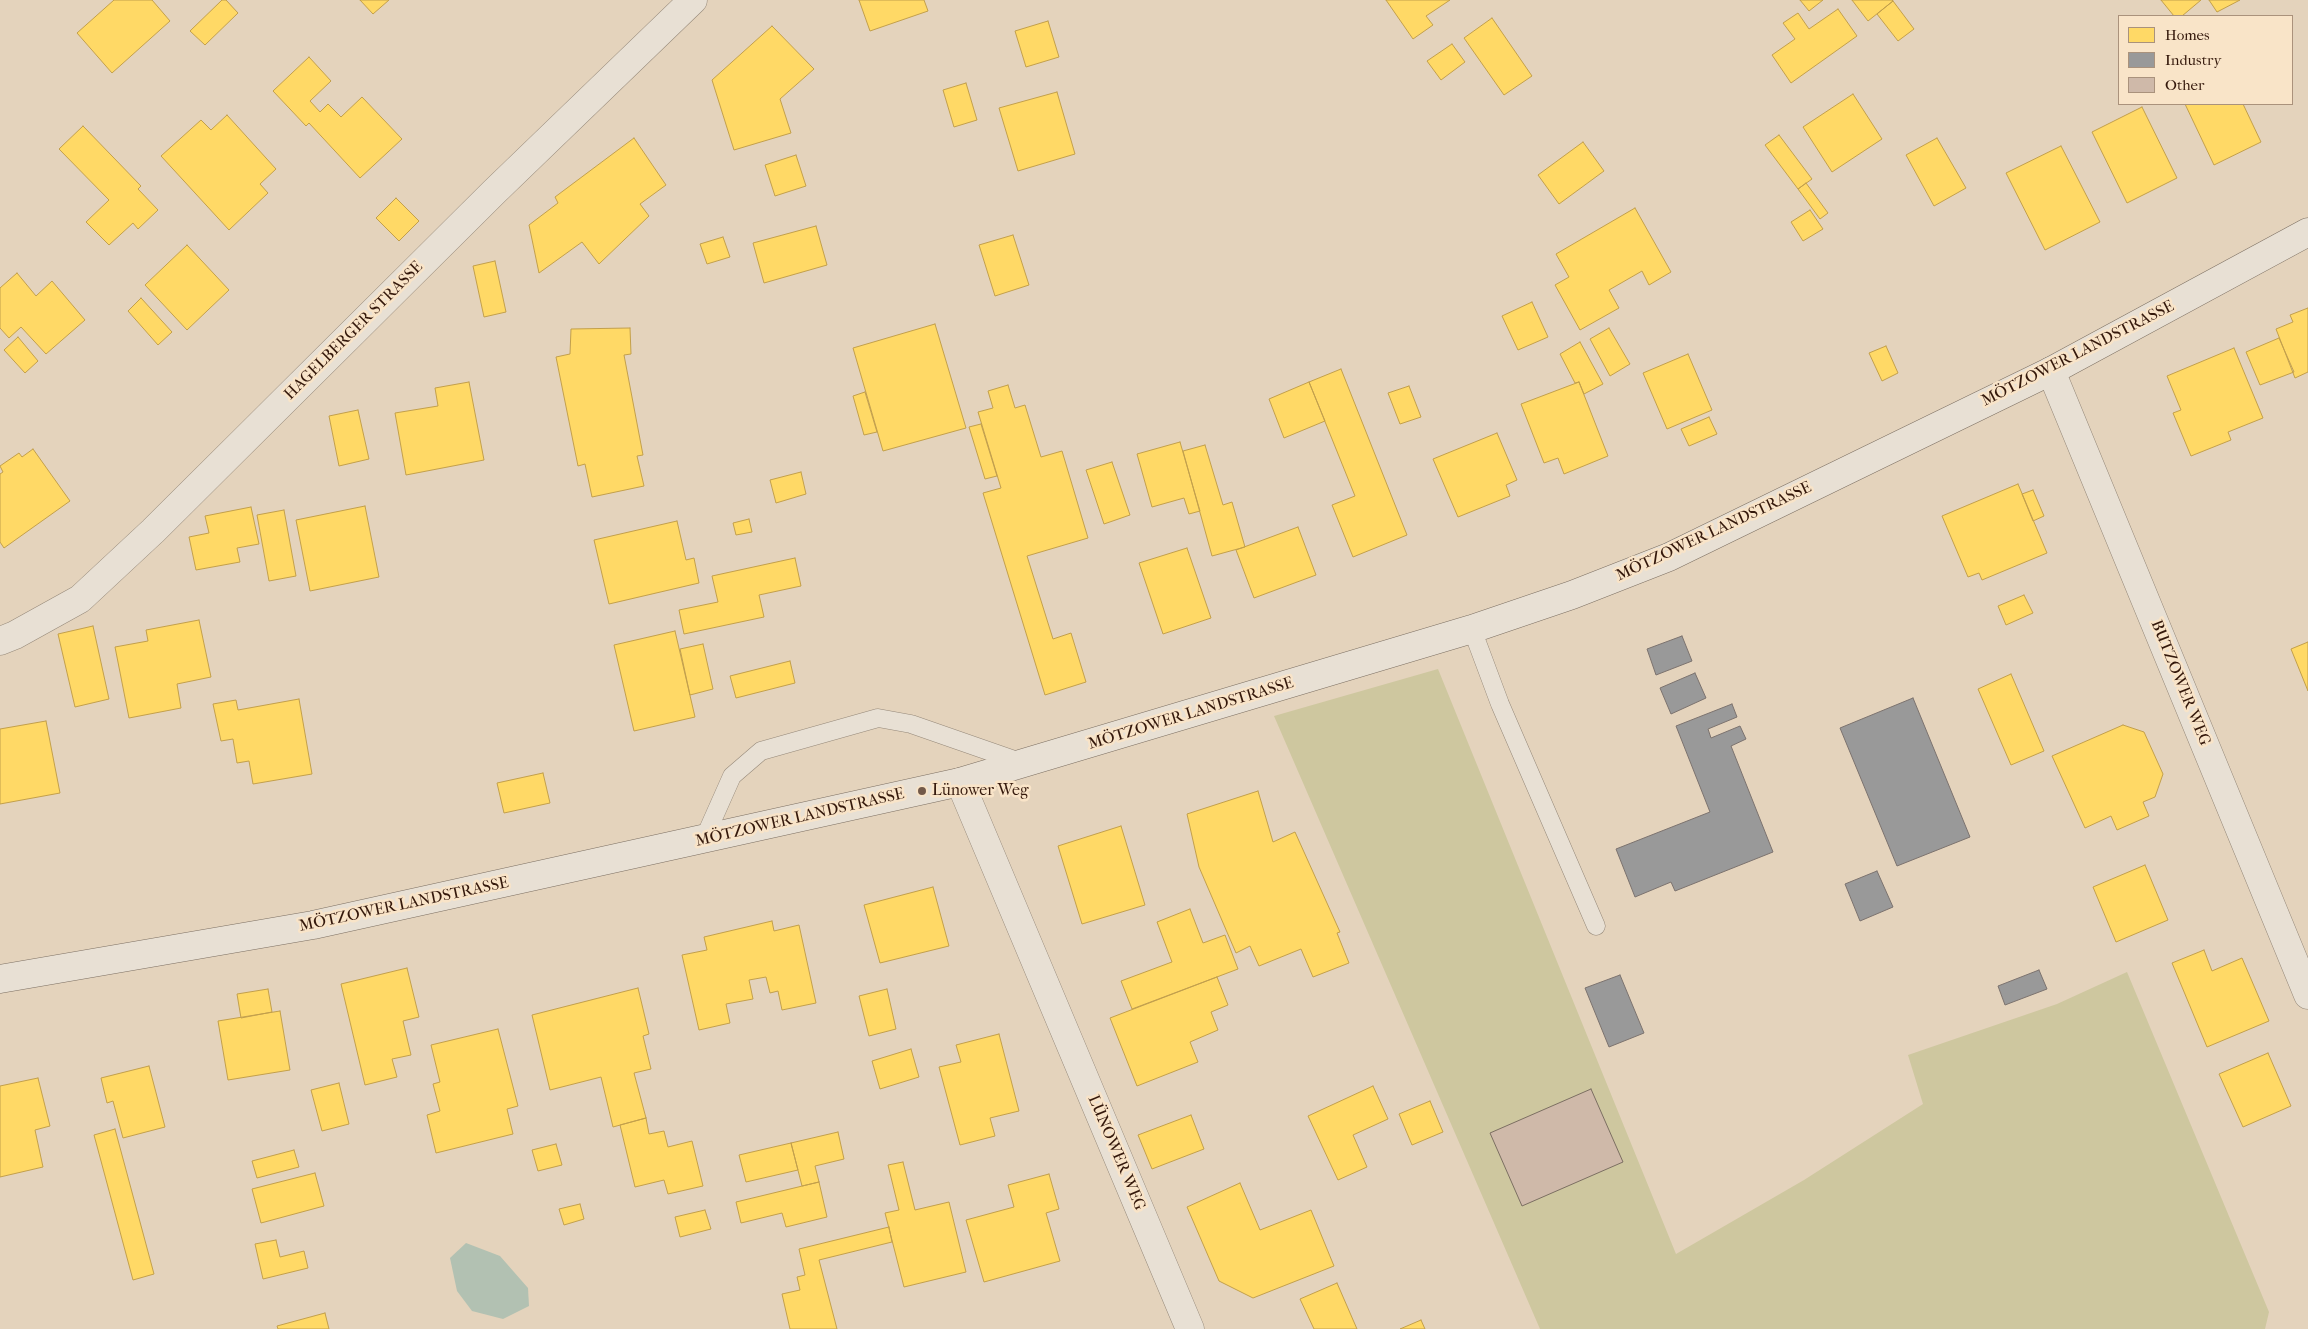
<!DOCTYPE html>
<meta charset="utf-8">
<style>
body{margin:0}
#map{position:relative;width:2308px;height:1329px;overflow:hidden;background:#e4d3bc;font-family:"IM FELL French Canon",serif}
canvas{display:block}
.legend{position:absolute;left:2118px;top:15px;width:175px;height:90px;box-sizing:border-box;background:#f9e4c8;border:1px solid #aa927c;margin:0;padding:6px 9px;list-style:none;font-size:15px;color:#34180b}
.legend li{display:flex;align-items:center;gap:10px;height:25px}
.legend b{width:25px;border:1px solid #aa927c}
</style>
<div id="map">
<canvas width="2308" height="1329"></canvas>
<ul class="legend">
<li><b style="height:14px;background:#ffd966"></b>Homes</li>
<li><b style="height:14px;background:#999"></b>Industry</li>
<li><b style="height:14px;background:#cfb9a9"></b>Other</li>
</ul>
</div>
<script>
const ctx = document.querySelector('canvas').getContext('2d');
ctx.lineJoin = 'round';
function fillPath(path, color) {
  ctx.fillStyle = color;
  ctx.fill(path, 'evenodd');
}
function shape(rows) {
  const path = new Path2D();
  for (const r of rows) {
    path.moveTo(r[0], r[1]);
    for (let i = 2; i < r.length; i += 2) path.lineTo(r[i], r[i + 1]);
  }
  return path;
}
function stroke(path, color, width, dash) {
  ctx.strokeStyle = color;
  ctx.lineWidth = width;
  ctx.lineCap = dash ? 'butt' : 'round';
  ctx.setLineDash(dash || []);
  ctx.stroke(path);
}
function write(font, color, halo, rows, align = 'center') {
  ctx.font = font + ' "IM FELL French Canon",serif';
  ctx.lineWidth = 5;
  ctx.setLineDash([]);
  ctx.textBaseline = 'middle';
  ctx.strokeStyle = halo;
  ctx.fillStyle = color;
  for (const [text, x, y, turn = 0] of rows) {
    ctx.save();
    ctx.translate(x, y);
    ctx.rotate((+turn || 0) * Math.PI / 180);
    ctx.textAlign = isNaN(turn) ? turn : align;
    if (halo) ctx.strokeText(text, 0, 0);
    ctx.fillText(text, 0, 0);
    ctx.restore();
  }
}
fillPath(shape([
 [1438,669,1676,1254,1804,1180,1923,1104,1908,1055,2057,1004,2127,972,2269,1312,2265,1329,1540,1329,1274,716]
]), '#cec79f');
fillPath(shape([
 [466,1243,500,1256,528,1288,529,1306,503,1319,472,1311,457,1291,450,1258]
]), '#b2c1b2');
const homes = shape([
 [114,0,152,0,170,21,112,73,77,33,114,0],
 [222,0,226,0,238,13,205,45,190,31,222,0],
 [360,0,389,0,373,14,360,0],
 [859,0,924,0,928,11,870,31,859,0],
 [1386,0,1450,0,1426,16,1433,25,1413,39,1386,0],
 [1800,0,1823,0,1809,11,1800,0],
 [1852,0,1892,0,1893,1,1868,21,1852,0],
 [2161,0,2201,0,2182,16,2174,16,2161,0],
 [2209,0,2240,0,2217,12,2209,0],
 [1893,1,1914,29,1898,41,1877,14,1893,1],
 [1838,9,1857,36,1791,83,1772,55,1795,39,1783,23,1798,13,1809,29,1838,9],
 [1492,18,1532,76,1504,95,1464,38,1492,18],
 [1048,21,1059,57,1026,67,1015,31,1048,21],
 [772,26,814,69,780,99,791,133,734,150,712,80,772,26],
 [1452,44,1465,62,1441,80,1427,61,1452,44],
 [309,57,331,81,310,101,320,112,328,104,341,117,362,97,402,139,360,178,309,123,306,126,273,91,309,57],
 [966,83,977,120,954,127,943,90,966,83],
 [1057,92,1075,154,1018,171,999,108,1057,92],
 [1853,94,1882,139,1832,172,1803,127,1853,94],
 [2185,104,2243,104,2261,142,2214,165,2185,104],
 [2142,107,2177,178,2127,203,2092,132,2142,107],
 [227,115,276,169,260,184,268,193,229,230,161,156,201,120,211,130,227,115],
 [83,126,141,186,138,189,158,210,138,229,133,223,109,245,86,222,109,200,59,149,83,126],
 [1779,135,1812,179,1798,189,1765,145,1779,135],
 [634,138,666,185,640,204,649,216,599,264,582,242,539,273,529,225,558,203,555,197,634,138],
 [1937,138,1966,188,1934,206,1906,155,1937,138],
 [1583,142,1604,171,1559,204,1538,175,1583,142],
 [2061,146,2100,222,2045,250,2006,173,2061,146],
 [796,155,806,186,775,196,765,165,796,155],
 [1806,183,1828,213,1820,219,1798,189,1806,183],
 [396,198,419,221,399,241,376,218,396,198],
 [1635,208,1671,272,1649,285,1642,271,1609,290,1619,308,1580,330,1555,285,1569,277,1556,254,1635,208],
 [1810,210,1823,229,1803,241,1791,222,1810,210],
 [816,226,827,265,764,283,753,243,816,226],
 [1013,235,1029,285,995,296,979,245,1013,235],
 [723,237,730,257,707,264,700,244,723,237],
 [187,245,229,290,187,330,145,285,187,245],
 [495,261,506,312,484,317,473,266,495,261],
 [17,273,36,296,52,281,85,320,46,354,21,327,9,338,0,328,0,288,17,273],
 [141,298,172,332,158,345,128,311,141,298],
 [1532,302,1548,337,1518,350,1502,316,1532,302],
 [2308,308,2308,372,2295,378,2276,329,2293,322,2290,315,2308,308],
 [935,324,966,428,883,451,853,348,935,324],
 [630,328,631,354,624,355,643,455,637,456,644,486,592,497,585,464,578,466,556,357,570,354,571,329,630,328],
 [1609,328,1630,364,1610,376,1590,339,1609,328],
 [18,337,38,361,25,373,4,350,18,337],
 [2279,338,2294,372,2260,385,2246,352,2279,338],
 [1580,342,1603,384,1584,394,1579,382,1575,383,1560,354,1580,342],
 [1886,346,1898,373,1882,381,1869,353,1886,346],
 [2234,348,2263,418,2228,432,2231,440,2191,456,2173,413,2181,410,2167,376,2234,348],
 [1688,354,1712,410,1667,429,1643,373,1688,354],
 [1341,369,1407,535,1353,557,1332,505,1355,496,1309,382,1341,369],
 [469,382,484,460,406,475,395,413,438,406,435,388,469,382],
 [1309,382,1325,421,1284,438,1269,399,1309,382],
 [1579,382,1608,456,1564,474,1558,458,1544,463,1521,404,1579,382],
 [1008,385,1015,408,1025,405,1041,457,1062,451,1088,538,1027,556,1053,639,1071,633,1086,682,1045,695,983,493,1001,488,978,412,993,408,988,391,1008,385],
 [1409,386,1421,417,1400,424,1388,393,1409,386],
 [865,392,877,432,864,435,853,396,865,392],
 [358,410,369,459,339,466,329,416,358,410],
 [1709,417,1717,434,1689,446,1681,429,1709,417],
 [981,424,997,476,985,479,969,427,981,424],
 [1497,433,1517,480,1506,485,1510,496,1458,517,1433,459,1497,433],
 [1180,442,1200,511,1189,514,1184,498,1152,507,1137,454,1180,442],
 [1205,445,1223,505,1232,502,1245,547,1212,556,1183,451,1205,445],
 [33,449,70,501,4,548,0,542,0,474,3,472,0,466,19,453,22,457,33,449],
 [1112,462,1130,515,1104,524,1086,470,1112,462],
 [801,472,806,494,776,503,770,480,801,472],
 [2018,484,2047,553,1982,580,1979,573,1968,577,1942,516,2018,484],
 [2033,490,2044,516,2033,521,2022,494,2033,490],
 [365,506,379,577,310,591,296,520,365,506],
 [251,507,259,544,237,548,240,562,196,570,189,537,209,533,205,516,251,507],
 [284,510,296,576,269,581,257,515,284,510],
 [749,519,752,532,736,535,733,523,749,519],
 [677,521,686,560,694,558,699,583,609,604,594,540,677,521],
 [1298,527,1316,575,1254,598,1236,550,1298,527],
 [1187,548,1211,618,1163,634,1139,563,1187,548],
 [795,558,801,586,759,595,764,617,684,634,679,610,718,602,712,576,795,558],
 [2024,595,2033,613,2006,625,1998,606,2024,595],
 [199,620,211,677,177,684,181,708,129,718,115,647,148,641,146,630,199,620],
 [93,626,109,699,75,707,58,634,93,626],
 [675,631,695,717,634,731,614,645,675,631],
 [2308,642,2308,691,2291,649,2308,642],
 [703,644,713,689,690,695,680,649,703,644],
 [790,661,795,683,736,698,730,676,790,661],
 [2011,674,2044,751,2011,765,1978,689,2011,674],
 [299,699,312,774,253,784,249,761,237,763,233,739,221,741,213,704,236,700,238,710,299,699],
 [46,721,60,793,0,804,0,729,46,721],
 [2123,725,2144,732,2163,774,2155,797,2143,802,2149,816,2117,830,2111,816,2085,828,2052,756,2123,725],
 [543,773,550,803,504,813,497,783,543,773],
 [1258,791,1273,842,1295,832,1340,932,1337,933,1349,963,1313,977,1301,949,1259,966,1250,946,1236,953,1199,867,1187,814,1258,791],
 [1121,826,1145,905,1082,924,1058,846,1121,826],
 [2145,865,2168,920,2116,942,2093,887,2145,865],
 [933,887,949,946,880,963,864,905,933,887],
 [1190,909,1203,943,1225,935,1238,969,1132,1009,1121,981,1172,962,1157,922,1190,909],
 [772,921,774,931,799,925,816,1003,782,1010,778,991,770,993,766,977,749,980,753,999,726,1004,730,1023,699,1030,682,955,707,950,704,937,772,921],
 [2204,950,2212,971,2242,958,2269,1021,2207,1047,2172,963,2204,950],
 [407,968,419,1017,403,1021,411,1055,392,1059,397,1077,365,1085,341,984,407,968],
 [1217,977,1228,1005,1211,1012,1218,1030,1190,1042,1198,1062,1137,1086,1110,1018,1217,977],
 [638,988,649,1034,643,1036,651,1069,634,1073,646,1118,613,1127,601,1077,550,1090,532,1015,638,988],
 [268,989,272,1012,241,1018,237,994,268,989],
 [887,989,896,1029,869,1036,859,996,887,989],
 [280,1011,290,1070,228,1080,218,1021,280,1011],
 [498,1029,518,1106,507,1109,513,1134,436,1153,427,1115,440,1111,433,1084,440,1082,431,1045,498,1029],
 [999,1034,1019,1111,990,1118,995,1136,960,1145,939,1067,961,1062,956,1045,999,1034],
 [911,1049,919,1077,880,1089,872,1061,911,1049],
 [2268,1053,2291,1106,2243,1127,2219,1074,2268,1053],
 [149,1066,165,1127,123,1138,113,1101,107,1103,101,1078,149,1066],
 [38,1078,50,1126,35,1130,43,1167,0,1177,0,1086,38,1078],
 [339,1083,349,1124,322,1131,311,1090,339,1083],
 [1373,1086,1388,1119,1353,1135,1367,1167,1338,1180,1308,1116,1373,1086],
 [1430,1101,1443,1132,1412,1145,1399,1114,1430,1101],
 [1191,1115,1204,1149,1152,1169,1138,1135,1191,1115],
 [646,1118,649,1134,664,1131,668,1147,692,1141,703,1186,668,1194,664,1180,635,1187,620,1125,646,1118],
 [115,1129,154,1274,133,1280,94,1135,115,1129],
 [838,1132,844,1159,815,1166,819,1182,802,1186,791,1143,838,1132],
 [791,1143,798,1170,746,1182,739,1155,791,1143],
 [556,1144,562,1165,538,1171,532,1150,556,1144],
 [294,1150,299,1167,257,1178,252,1161,294,1150],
 [903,1162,915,1210,949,1202,966,1272,904,1287,885,1213,899,1210,888,1165,903,1162],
 [315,1173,324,1206,261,1223,252,1189,315,1173],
 [1049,1174,1059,1209,1046,1213,1060,1261,984,1282,966,1220,1014,1207,1008,1185,1049,1174],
 [819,1182,827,1217,786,1227,782,1213,741,1223,736,1202,819,1182],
 [1240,1183,1260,1230,1311,1210,1334,1266,1253,1298,1219,1281,1187,1207,1240,1183],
 [580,1204,584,1219,564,1225,559,1209,580,1204],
 [705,1210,711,1229,680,1237,675,1217,705,1210],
 [889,1227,892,1242,819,1260,837,1329,790,1329,782,1294,800,1290,797,1277,805,1275,799,1249,889,1227],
 [276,1240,280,1257,304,1251,308,1268,263,1279,255,1244,276,1240],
 [1337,1283,1357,1329,1314,1329,1300,1299,1337,1283],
 [325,1313,329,1329,278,1329,277,1326,325,1313],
 [1421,1320,1425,1329,1400,1329,1421,1320]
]);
fillPath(homes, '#ffd966');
stroke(homes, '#c29f4b', 1);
const industry = shape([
 [1682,636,1692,661,1656,675,1647,649,1682,636],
 [1695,673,1706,698,1671,714,1660,688,1695,673],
 [1913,698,1970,837,1897,866,1840,728,1913,698],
 [1732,704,1737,717,1708,729,1711,738,1740,726,1746,739,1731,746,1773,852,1675,891,1671,882,1635,897,1616,849,1710,812,1676,726,1732,704],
 [1877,871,1893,907,1860,921,1845,884,1877,871],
 [2039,970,2047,989,2005,1005,1998,986,2039,970],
 [1620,975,1644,1033,1609,1047,1585,988,1620,975]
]);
fillPath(industry, '#999');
stroke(industry, '#7b726e', 1);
const building = shape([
 [1591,1089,1623,1162,1522,1206,1490,1133,1591,1089]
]);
fillPath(building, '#cfb9a9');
stroke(building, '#7c6f62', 1);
const service = shape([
 [1472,629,1500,704,1596,926],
 [704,839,732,776,761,751,878,718,911,724,1023,763]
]);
const minor = shape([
 [2051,371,2308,995],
 [0,641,15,635,80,599,153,531,494,192,693,0],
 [960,782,1190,1329]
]);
const secondary = shape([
 [0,979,313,925,960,782,1472,629,1572,595,1669,557,2051,371,2308,232]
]);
stroke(service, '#958879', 19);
stroke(minor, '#958879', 29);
stroke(secondary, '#7c6f62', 29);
stroke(service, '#e8e0d4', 18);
stroke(minor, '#e8e0d4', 28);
stroke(secondary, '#e8e0d4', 28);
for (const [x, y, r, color] of [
 [922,791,5,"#725949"]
]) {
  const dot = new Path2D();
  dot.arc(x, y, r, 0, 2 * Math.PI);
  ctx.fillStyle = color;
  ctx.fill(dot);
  stroke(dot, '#f9e4c8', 2);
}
write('16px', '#34180b', '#f9e4c8', [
 ["HAGELBERGER STRASSE",354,331,-45],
 ["MÖTZOWER LANDSTRASSE",2078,354,-27],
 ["MÖTZOWER LANDSTRASSE",1714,532,-25],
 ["BUTZOWER WEG",2180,683,68],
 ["MÖTZOWER LANDSTRASSE",1191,714,-17],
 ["MÖTZOWER LANDSTRASSE",800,818,-13],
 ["MÖTZOWER LANDSTRASSE",404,905,-12],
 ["LÜNOWER WEG",1116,1153,67]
]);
write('16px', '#34180b', '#f9e4c8', [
 ["Lünower Weg",932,791]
], 'left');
</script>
